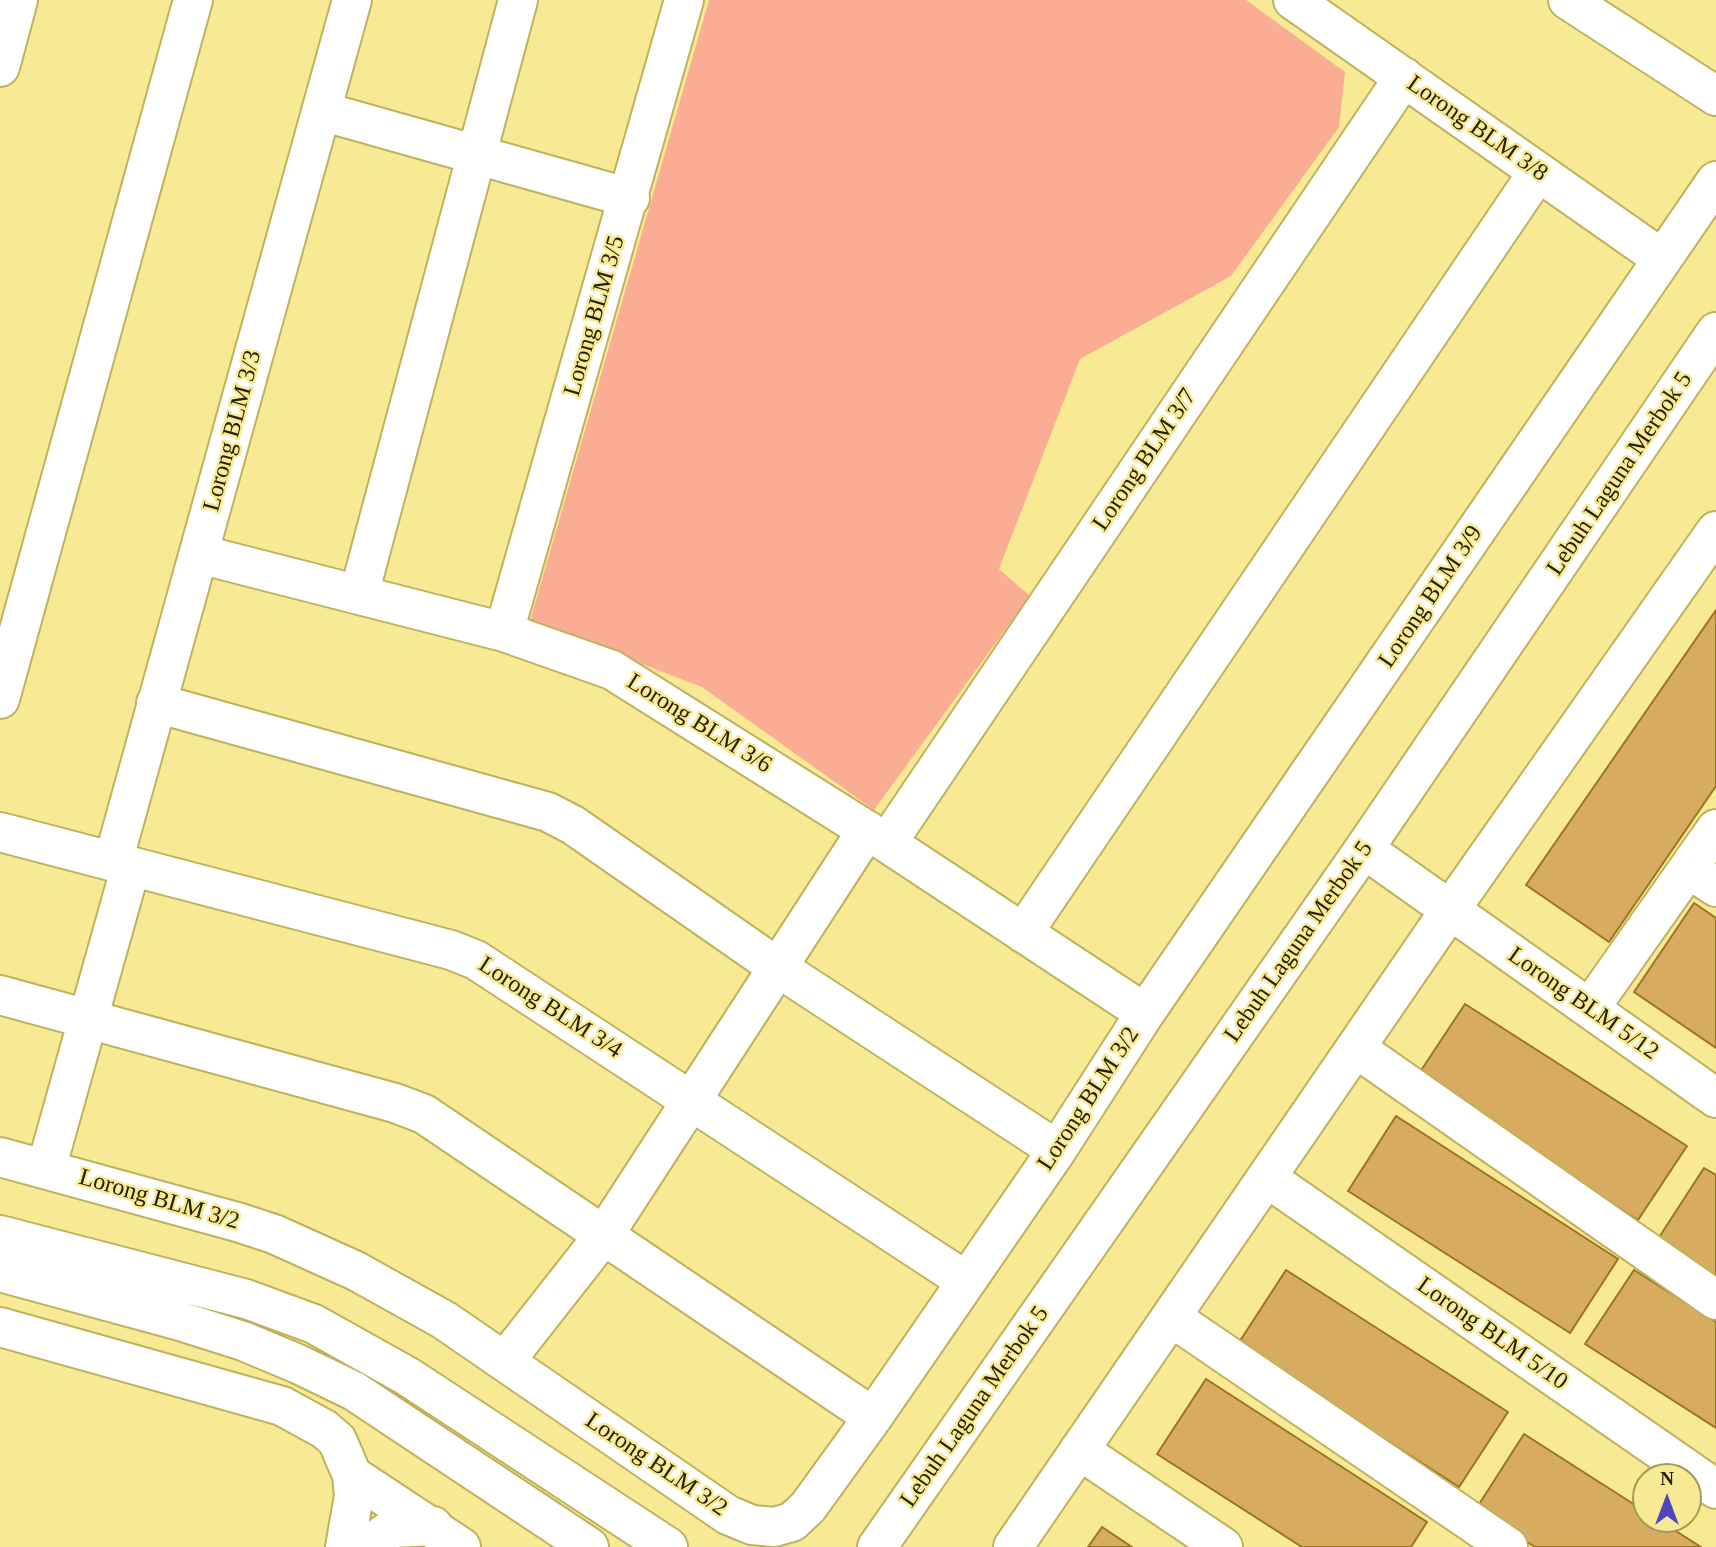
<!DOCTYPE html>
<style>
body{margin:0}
#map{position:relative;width:1716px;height:1547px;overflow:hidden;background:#f8ea94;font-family:"Times New Roman",serif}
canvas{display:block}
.north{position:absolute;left:1632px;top:1463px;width:70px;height:70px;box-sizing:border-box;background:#f8ea94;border:2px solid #a49959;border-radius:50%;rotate:0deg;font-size:19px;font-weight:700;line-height:28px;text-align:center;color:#251f00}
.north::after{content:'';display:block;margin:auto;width:24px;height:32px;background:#4f46bd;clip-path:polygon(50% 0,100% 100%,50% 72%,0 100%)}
</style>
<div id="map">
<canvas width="1716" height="1547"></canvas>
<div class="north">N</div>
</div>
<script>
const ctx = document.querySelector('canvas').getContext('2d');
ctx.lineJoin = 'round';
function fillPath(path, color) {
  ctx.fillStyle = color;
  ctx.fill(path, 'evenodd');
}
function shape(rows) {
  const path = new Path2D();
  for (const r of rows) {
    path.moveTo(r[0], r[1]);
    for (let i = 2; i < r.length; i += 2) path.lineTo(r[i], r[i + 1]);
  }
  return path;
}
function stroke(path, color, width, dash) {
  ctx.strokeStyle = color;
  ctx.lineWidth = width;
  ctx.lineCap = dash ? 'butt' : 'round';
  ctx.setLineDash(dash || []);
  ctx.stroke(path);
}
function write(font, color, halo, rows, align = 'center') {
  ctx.font = font + ' "Times New Roman",serif';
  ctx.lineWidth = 5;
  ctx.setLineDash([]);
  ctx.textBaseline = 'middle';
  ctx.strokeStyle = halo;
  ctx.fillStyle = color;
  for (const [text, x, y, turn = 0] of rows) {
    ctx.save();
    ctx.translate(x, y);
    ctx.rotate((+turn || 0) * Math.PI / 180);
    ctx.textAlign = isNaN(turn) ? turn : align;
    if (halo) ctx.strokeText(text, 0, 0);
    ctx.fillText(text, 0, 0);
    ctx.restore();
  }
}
fillPath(shape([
 [709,0,1246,0,1345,72,1339,127,1231,276,1080,359,999,569,1030,596,874,810,702,687,530,621]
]), '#faad92');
const building = shape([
 [1716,610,1716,786,1609,942,1526,885,1716,610],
 [1694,903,1716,918,1716,1048,1634,992,1694,903],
 [1465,1004,1687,1146,1638,1220,1416,1078,1465,1004],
 [1396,1116,1618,1259,1570,1333,1348,1191,1396,1116],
 [1704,1168,1716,1175,1716,1281,1656,1242,1704,1168],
 [1286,1270,1508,1412,1459,1487,1238,1344,1286,1270],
 [1634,1270,1716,1322,1716,1428,1585,1344,1634,1270],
 [1206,1379,1427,1522,1411,1547,1302,1547,1157,1454,1206,1379],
 [1524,1434,1646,1512,1646,1519,1657,1519,1701,1547,1535,1547,1476,1509,1524,1434],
 [1102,1527,1132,1547,1088,1547,1102,1527]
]);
fillPath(building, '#d7ac60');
stroke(building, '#9c7321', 2);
const minor = shape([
 [1293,0,1661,258],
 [1568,0,1716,96],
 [0,67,18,0],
 [321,111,630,198],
 [199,554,504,632,612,670,887,843,1145,1013],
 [359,594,518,0],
 [504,632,684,0],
 [0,699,193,0],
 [156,703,548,812,573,825,777,967,1057,1150],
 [0,832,451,950,476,960,966,1281],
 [887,843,1404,77],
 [1364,849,1716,1098],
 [113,862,352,0],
 [1689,869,1716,887],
 [1023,933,1538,172],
 [0,995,395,1103,424,1114,873,1417],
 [1590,1008,1716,829],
 [1357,1049,1716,1300],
 [0,1157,237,1222,274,1234,356,1271,444,1320,728,1515,752,1525,774,1527,792,1522,808,1507,873,1417,1057,1150,1145,1013,1716,181],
 [46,1169,131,866],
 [1267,1178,1716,1489],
 [0,1235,246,1299,314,1324,407,1376,668,1547],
 [0,1272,180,1321,243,1341,298,1364,354,1391,589,1547],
 [1171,1317,1508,1547],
 [0,1327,282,1406,324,1429,337,1440,352,1475,461,1547],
 [505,1361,604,1235,867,830],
 [1079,1450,1223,1547],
 [345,1547,354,1496,352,1475],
 [366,1547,393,1528,433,1526],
 [877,1547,1364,849,1716,332],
 [1013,1547,1450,910,1716,531]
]);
stroke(minor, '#c0b25d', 42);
stroke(minor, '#fff', 38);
write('24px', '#251f00', '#f8ea94', [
 ["Lorong BLM 3/8",1477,129,35],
 ["Lorong BLM 3/5",595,316,-74],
 ["Lorong BLM 3/3",233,431,-75],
 ["Lorong BLM 3/7",1145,460,-56],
 ["Lebuh Laguna Merbok 5",1620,474,-56],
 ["Lorong BLM 3/9",1431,597,-56],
 ["Lorong BLM 3/6",699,724,32],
 ["Lebuh Laguna Merbok 5",1299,942,-55],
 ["Lorong BLM 5/12",1583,1004,35],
 ["Lorong BLM 3/4",550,1008,33],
 ["Lorong BLM 3/2",1089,1099,-57],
 ["Lorong BLM 3/2",159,1200,16],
 ["Lorong BLM 5/10",1492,1334,35],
 ["Lebuh Laguna Merbok 5",975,1407,-55],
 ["Lorong BLM 3/2",656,1465,34]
]);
</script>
